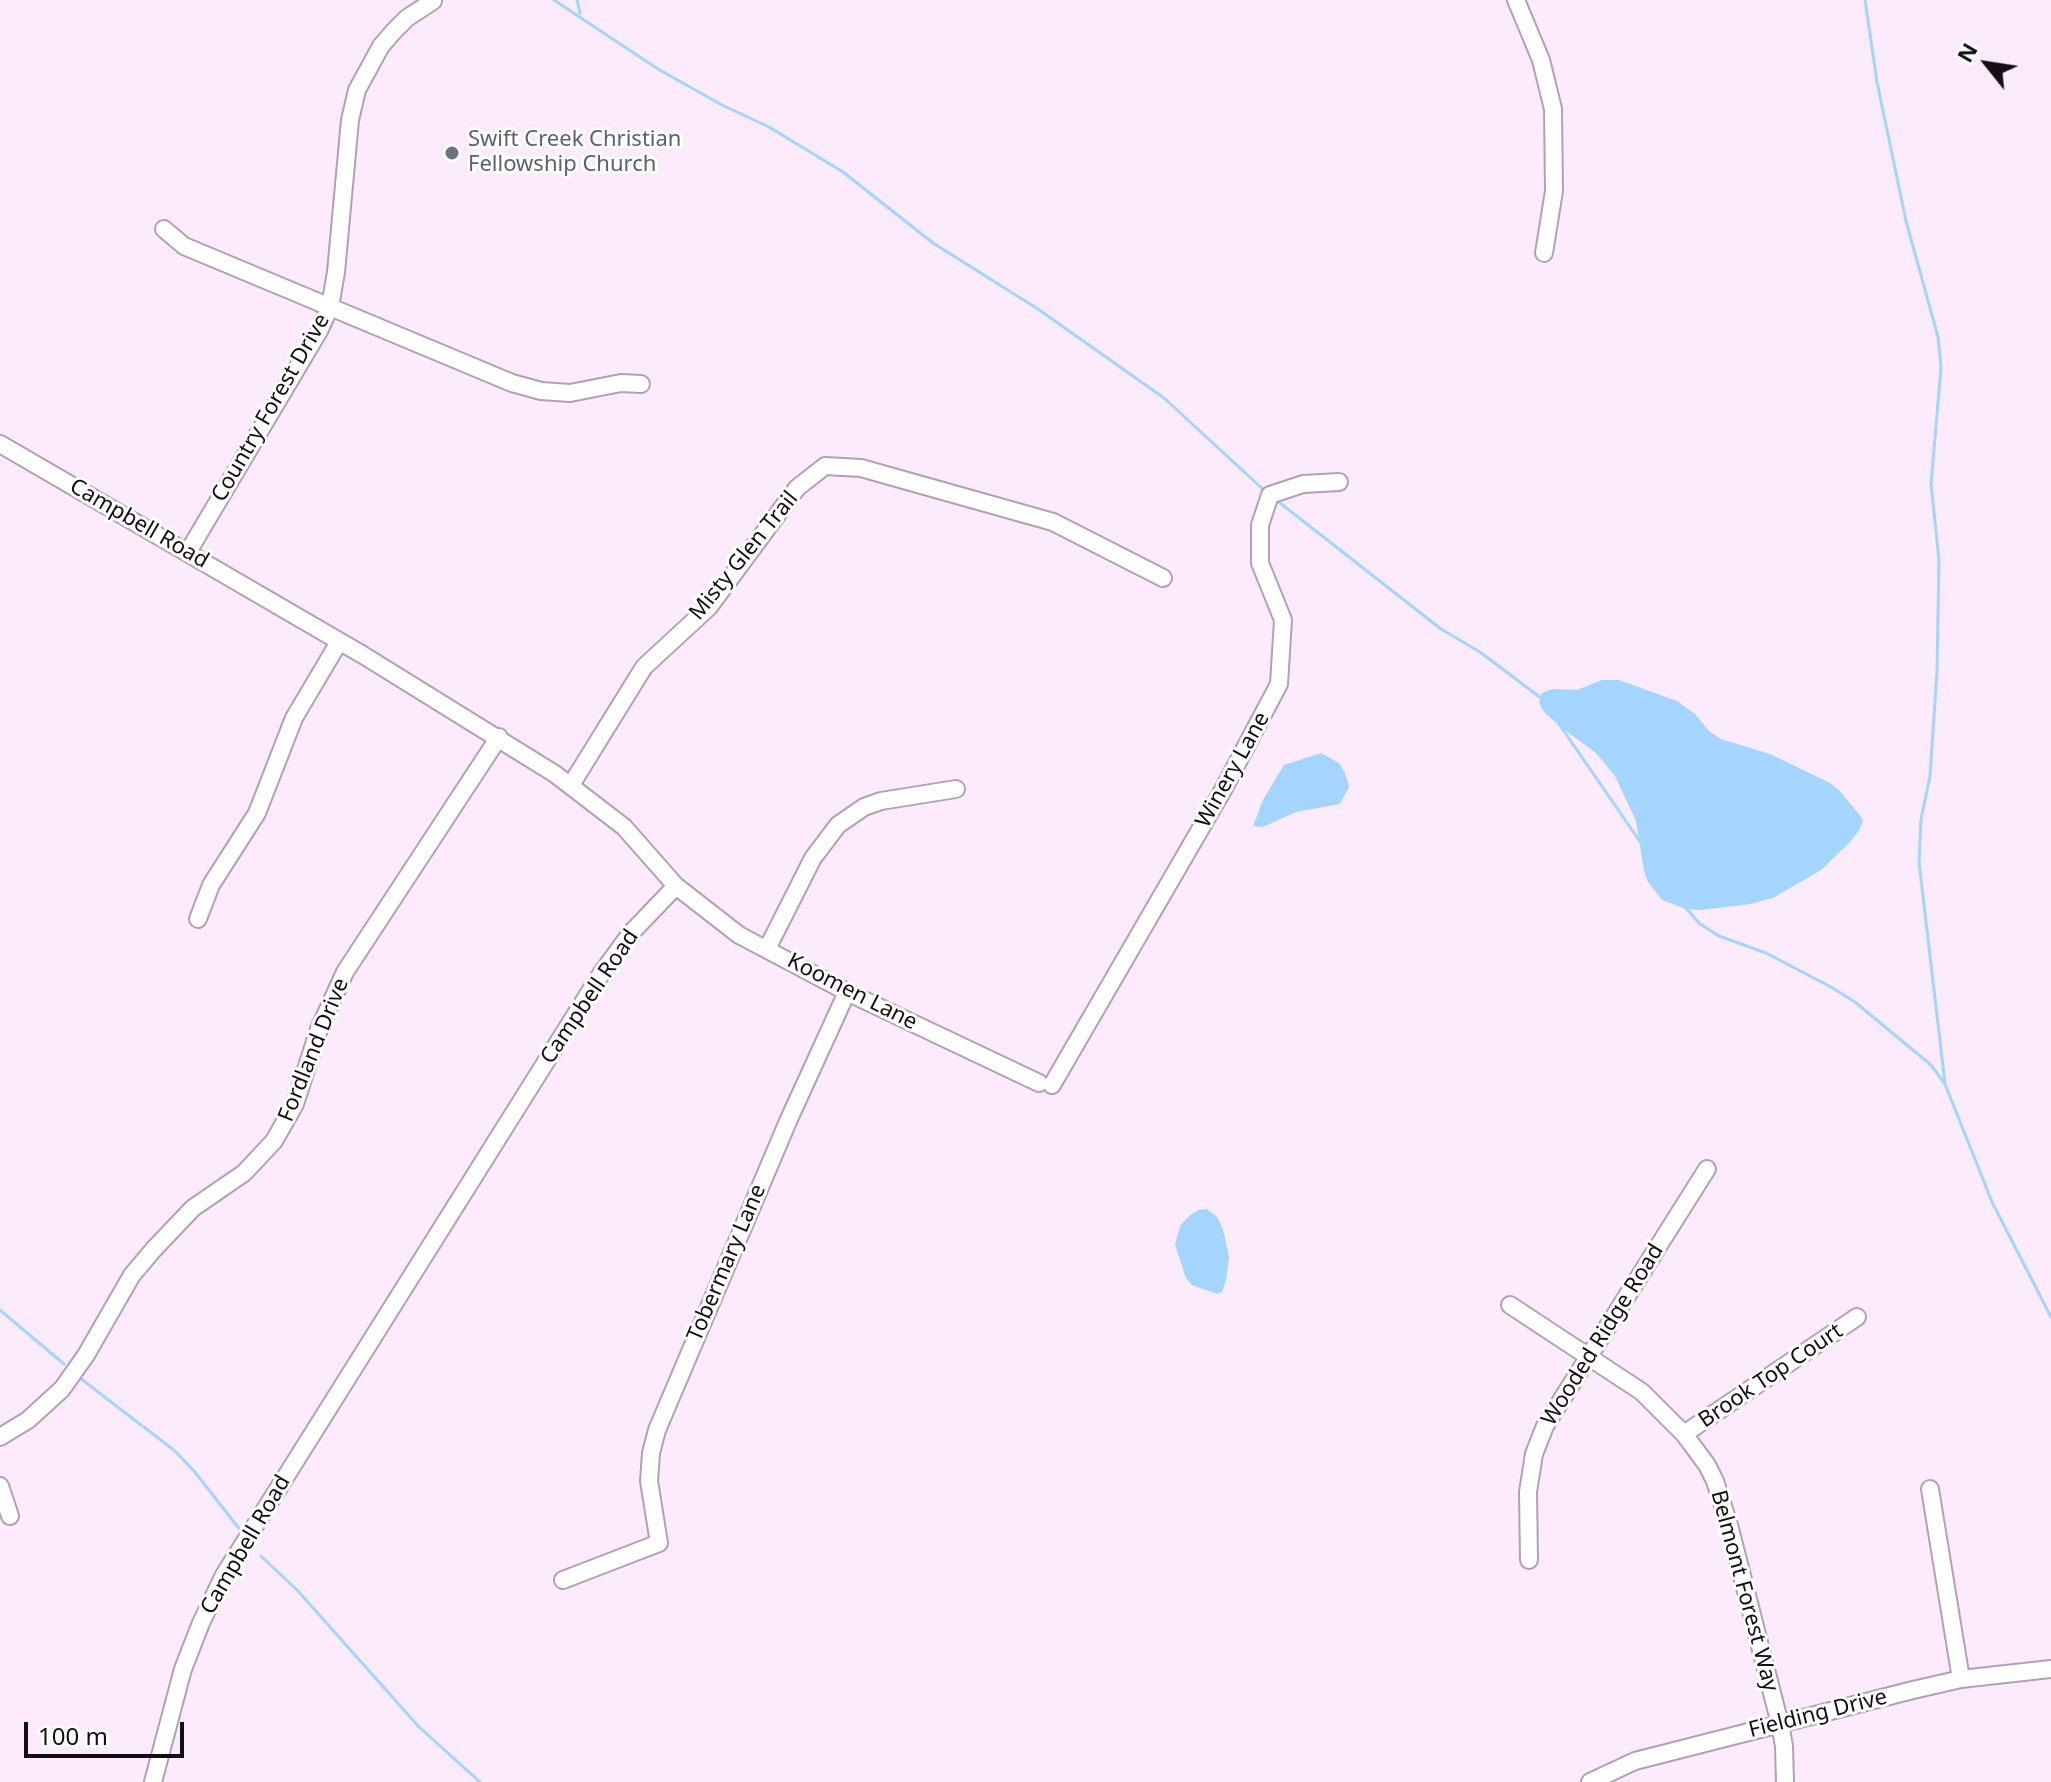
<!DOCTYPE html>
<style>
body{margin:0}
#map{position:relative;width:2051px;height:1782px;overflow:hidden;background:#fcebfd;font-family:"Noto Sans",sans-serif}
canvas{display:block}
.north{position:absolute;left:1947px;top:24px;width:80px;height:80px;-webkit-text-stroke:6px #fff;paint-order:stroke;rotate:300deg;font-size:22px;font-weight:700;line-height:32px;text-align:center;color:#140d15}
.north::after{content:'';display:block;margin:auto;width:28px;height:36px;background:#140d15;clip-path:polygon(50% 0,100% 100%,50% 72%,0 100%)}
.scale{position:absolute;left:24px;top:1722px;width:160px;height:36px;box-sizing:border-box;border:4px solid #140d15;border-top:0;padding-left:10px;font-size:24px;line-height:28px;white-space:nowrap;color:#140d15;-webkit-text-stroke:6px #fff;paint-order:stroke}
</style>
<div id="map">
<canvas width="2051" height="1782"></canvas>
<div class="north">N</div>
<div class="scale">100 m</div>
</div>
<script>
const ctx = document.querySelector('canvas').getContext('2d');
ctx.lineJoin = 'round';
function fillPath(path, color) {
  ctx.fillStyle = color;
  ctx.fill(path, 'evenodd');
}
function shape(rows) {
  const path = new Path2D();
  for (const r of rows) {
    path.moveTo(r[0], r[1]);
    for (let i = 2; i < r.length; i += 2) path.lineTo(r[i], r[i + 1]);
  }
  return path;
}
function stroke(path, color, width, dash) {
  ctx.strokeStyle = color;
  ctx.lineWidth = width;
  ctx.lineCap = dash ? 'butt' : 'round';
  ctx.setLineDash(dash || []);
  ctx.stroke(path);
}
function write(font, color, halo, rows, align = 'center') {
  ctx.font = font + ' "Noto Sans",sans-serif';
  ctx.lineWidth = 6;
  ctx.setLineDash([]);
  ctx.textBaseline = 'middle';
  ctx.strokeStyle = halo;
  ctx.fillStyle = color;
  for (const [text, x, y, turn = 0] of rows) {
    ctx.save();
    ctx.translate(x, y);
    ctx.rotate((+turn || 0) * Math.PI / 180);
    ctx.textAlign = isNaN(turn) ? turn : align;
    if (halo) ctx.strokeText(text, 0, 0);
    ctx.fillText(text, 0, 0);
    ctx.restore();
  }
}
fillPath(shape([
 [1602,680,1619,680,1677,701,1694,713,1710,732,1721,739,1770,754,1830,783,1839,790,1858,813,1863,820,1860,829,1850,842,1821,870,1773,898,1750,904,1700,910,1686,909,1662,900,1648,882,1644,871,1636,821,1615,776,1596,753,1562,728,1544,712,1539,703,1542,693,1552,689,1577,690],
 [1321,753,1339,763,1345,773,1349,787,1340,804,1296,812,1263,827,1253,826,1263,800,1284,765],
 [1207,1209,1217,1217,1223,1229,1229,1257,1226,1280,1222,1292,1217,1294,1192,1285,1186,1278,1175,1245,1180,1226,1189,1216,1198,1210]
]), '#a4d5ff');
stroke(shape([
 [554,0,658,69,722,105,769,127,843,172,933,243,1038,309,1164,398,1266,492],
 [577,0,580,13],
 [1865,0,1877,82,1906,221,1938,337,1941,367,1931,484,1939,560,1937,671,1930,776,1921,819,1919,862,1945,1084],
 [1275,499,1441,629,1480,652,1541,698],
 [1559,724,1641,843],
 [1686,908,1700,924,1719,936,1766,953,1831,987,1855,1002,1931,1065,1945,1084,1992,1202,2051,1317],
 [0,1310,64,1364],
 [80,1378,141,1425],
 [144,1427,175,1451,194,1471,241,1531],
 [261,1556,298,1591,419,1727,480,1782]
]), '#a4d5ff', 3);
const minor = shape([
 [1516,0,1541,60,1553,109,1554,191,1544,253],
 [164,229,184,246,512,383,541,391,570,393,621,383,641,384],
 [0,444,363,655,555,774,624,827,676,886,739,935,847,992,1039,1083],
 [188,552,319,331,330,307,336,272,350,120,357,90,381,46,394,31,407,18,433,1],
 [571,785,644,667,709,607,797,488,825,466,861,468,1053,522,1163,578],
 [198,919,211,885,257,813,294,718,339,642],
 [767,949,813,858,838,825,864,807,881,801,956,789],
 [1052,1085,1223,790,1279,684,1283,620,1260,563,1260,525,1270,495,1303,484,1339,482],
 [1510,1305,1642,1392,1684,1434,1707,1465,1715,1481,1729,1525,1780,1724,1784,1746,1785,1782],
 [1684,1434,1857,1317],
 [0,1437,28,1420,62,1389,86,1355,132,1275,154,1249,193,1208,244,1173,274,1141,295,1104,319,1029,345,972,499,737],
 [0,1486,10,1516],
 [1930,1489,1961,1679],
 [1529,1560,1528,1492,1534,1454,1545,1426,1707,1169],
 [563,1580,659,1543,649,1481,651,1453,657,1430,789,1119,847,992],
 [153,1782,183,1669,201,1623,224,1575,601,974,631,933,676,886],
 [1590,1782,1635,1761,1913,1690,1961,1679,2051,1669]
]);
stroke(minor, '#b4a0b5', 20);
stroke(minor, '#fff', 16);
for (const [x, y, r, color] of [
 [452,153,8,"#6b7280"]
]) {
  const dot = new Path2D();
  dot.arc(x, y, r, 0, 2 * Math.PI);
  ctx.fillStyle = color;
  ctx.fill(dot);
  stroke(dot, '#fff', 3);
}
write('22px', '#5b616d', '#fff', [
 ["Swift Creek Christian",468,140],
 ["Fellowship Church",468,165]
], 'left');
write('22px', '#140d15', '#fff', [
 ["Country Forest Drive",271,408,-60],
 ["Campbell Road",139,524,30],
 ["Misty Glen Trail",744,556,-51],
 ["Winery Lane",1233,770,-61],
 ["Koomen Lane",852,992,27],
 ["Campbell Road",590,997,-56],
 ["Fordland Drive",314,1050,-68],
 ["Tobermary Lane",727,1263,-67],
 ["Wooded Ridge Road",1603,1335,-58],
 ["Brook Top Court",1771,1376,-34],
 ["Campbell Road",246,1545,-60],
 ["Belmont Forest Way",1744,1591,75],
 ["Fielding Drive",1818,1714,-14]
]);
</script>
